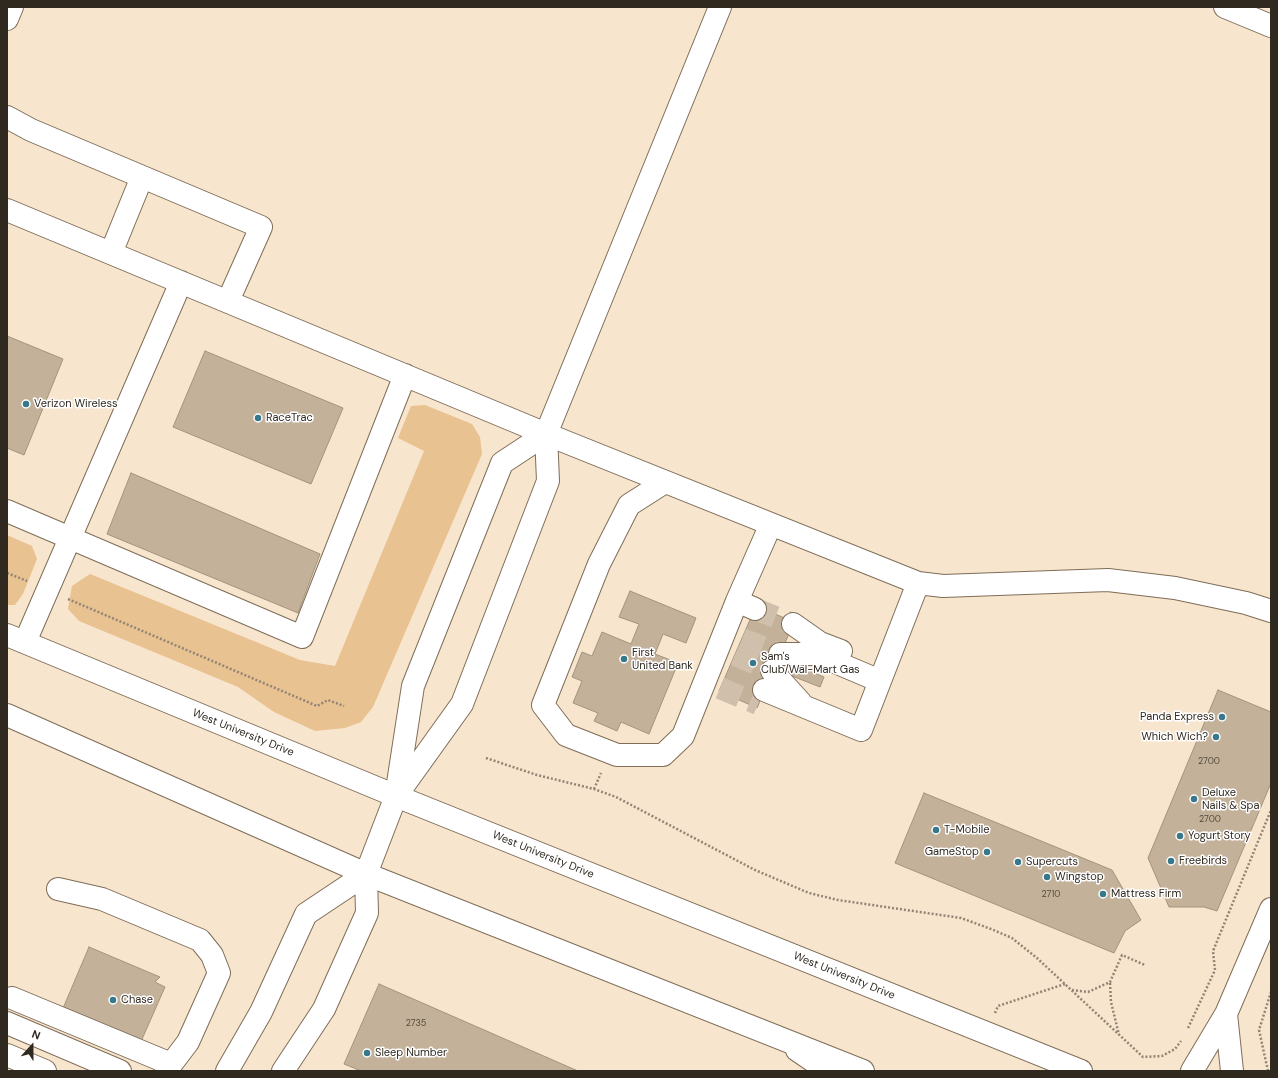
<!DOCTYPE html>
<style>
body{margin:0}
#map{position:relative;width:1278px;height:1078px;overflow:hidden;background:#f8e5ce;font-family:"DM Sans",sans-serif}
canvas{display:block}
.frame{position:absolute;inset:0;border:8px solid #302920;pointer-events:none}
.north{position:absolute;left:12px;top:1026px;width:40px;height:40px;-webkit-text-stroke:3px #fff;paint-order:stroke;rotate:21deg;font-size:11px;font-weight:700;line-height:16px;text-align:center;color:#302920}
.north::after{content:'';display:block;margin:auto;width:14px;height:18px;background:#302920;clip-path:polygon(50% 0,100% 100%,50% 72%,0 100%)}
</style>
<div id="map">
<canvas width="1278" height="1078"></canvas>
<div class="frame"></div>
<div class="north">N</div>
</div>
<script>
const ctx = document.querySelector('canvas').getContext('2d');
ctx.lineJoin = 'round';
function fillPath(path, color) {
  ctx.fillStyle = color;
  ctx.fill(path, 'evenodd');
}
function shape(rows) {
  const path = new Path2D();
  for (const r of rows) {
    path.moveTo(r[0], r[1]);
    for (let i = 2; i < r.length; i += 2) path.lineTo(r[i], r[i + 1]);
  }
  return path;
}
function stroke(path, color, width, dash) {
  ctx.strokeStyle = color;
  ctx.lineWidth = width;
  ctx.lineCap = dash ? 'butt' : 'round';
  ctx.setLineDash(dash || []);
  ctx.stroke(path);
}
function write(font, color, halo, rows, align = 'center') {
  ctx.font = font + ' "DM Sans",sans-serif';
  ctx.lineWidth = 3;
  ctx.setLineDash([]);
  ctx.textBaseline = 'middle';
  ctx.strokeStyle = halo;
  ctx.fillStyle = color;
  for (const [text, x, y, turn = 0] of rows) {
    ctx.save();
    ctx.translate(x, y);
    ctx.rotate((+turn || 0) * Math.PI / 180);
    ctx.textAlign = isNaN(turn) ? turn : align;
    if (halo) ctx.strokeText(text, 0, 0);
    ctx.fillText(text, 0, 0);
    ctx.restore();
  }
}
fillPath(shape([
 [425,405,472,424,480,437,482,454,373,707,361,722,345,728,315,731,274,712,238,687,79,621,68,609,72,586,90,574,300,660,335,666,424,451,398,438,411,406],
 [7,535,32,546,37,559,23,594,15,605,7,605]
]), '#e9c291');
const building = shape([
 [7,336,63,359,24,455,7,448,7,336],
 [205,351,343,408,311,484,173,427,205,351],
 [131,473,320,554,298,613,107,534,131,473],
 [630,591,696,618,686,643,663,634,655,654,678,663,649,734,621,722,617,731,594,721,598,713,573,703,582,681,572,677,582,652,592,656,602,632,631,644,639,624,619,617,630,591],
 [756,606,794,622,757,708,719,691,756,606],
 [797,665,824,677,820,687,792,676,797,665],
 [1218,690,1271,712,1271,783,1217,911,1204,907,1169,907,1148,858,1218,690],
 [924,793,1112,870,1141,920,1125,931,1114,953,895,863,924,793],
 [89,947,160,977,155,982,165,987,139,1046,61,1013,89,947],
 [379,984,578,1071,361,1071,344,1064,379,984]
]);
fillPath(building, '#c3b19a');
stroke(building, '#a4937d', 1);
stroke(shape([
 [755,609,793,624],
 [742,639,780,654],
 [735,655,772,671],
 [720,688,758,704]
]), '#d0bfab', 22, [22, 11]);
const minor = shape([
 [1225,7,1271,26],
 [7,19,12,7],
 [7,117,31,130,261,227,228,301],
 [7,210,546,434,918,583,943,586,1108,580,1175,588,1246,603,1271,611],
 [111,253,142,177],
 [665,482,629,505,599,564,543,705,566,735,617,755,663,755,683,736,737,601,771,524],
 [7,511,302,637,405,375],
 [737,601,755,609],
 [793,624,820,643,841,651],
 [25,642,181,282],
 [780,654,816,654,880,681],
 [772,671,801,703],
 [764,690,861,730,918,583],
 [396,796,462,704,548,481,546,434,720,7],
 [58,889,102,899,200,940,212,955,219,973,188,1042,166,1071],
 [12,998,171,1064],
 [1226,1014,1232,1071],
 [7,1023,120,1071],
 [797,1050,828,1071],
 [7,1055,45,1071],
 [227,1071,261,1012,306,914,366,874],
 [283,1071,324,1009,367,913,366,874,396,796,413,686,502,463,546,434],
 [1192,1071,1226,1014,1271,909]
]);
const major = shape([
 [7,635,396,796,1081,1071],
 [7,715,366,874,863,1071]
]);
stroke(minor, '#7e6d58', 24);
stroke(major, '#7e6d58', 24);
stroke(shape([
 [7,573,27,581],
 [68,599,317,706,328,700,344,706],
 [486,758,537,775,594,789,616,797,755,870,809,893,838,900,961,918,991,929,1012,938,1037,958,1143,1057,1162,1056,1175,1049,1181,1041],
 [594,789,601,773],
 [1110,983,1111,1002,1119,1035],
 [1072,990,1088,992,1110,982,1122,955,1145,965],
 [995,1013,998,1006,1065,984],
 [1188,1028,1215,970,1213,951,1271,810],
 [1268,1071,1259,1030,1271,992]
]), '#918474', 2.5, [2, 2]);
stroke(minor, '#fff', 22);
stroke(major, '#fff', 22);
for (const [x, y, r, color] of [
 [26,404,4,"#37788b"],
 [258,418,4,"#37788b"],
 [624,659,4,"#37788b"],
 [753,663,4,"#37788b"],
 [1222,717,4,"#37788b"],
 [1216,737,4,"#37788b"],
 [1194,799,4,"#37788b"],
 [936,830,4,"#37788b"],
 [1180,836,4,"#37788b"],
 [987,852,4,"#37788b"],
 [1171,861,4,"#37788b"],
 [1018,862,4,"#37788b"],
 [1047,877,4,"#37788b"],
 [1103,894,4,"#37788b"],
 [113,1000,4,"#37788b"],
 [367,1053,4,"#37788b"]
]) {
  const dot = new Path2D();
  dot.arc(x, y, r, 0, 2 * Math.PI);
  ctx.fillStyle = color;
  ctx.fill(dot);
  stroke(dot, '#fff', 1.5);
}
write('9px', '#554b3e', null, [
 ["2700",1209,762],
 ["2700",1210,820],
 ["2710",1051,895],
 ["2735",416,1024]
]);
write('11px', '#302920', '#fff', [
 ["Verizon Wireless",34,404],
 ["RaceTrac",266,418],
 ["First",632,653],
 ["United Bank",632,666],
 ["Sam's",761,657],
 ["Club/Wal-Mart Gas",761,670],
 ["Panda Express",1214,717,"right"],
 ["Which Wich?",1208,737,"right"],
 ["Deluxe",1202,793],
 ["Nails & Spa",1202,806],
 ["T-Mobile",944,830],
 ["Yogurt Story",1188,836],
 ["GameStop",979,852,"right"],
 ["Freebirds",1179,861],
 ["Supercuts",1026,862],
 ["Wingstop",1055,877],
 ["Mattress Firm",1111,894],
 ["Chase",121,1000],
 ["Sleep Number",375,1053]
], 'left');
write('11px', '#302920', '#fff', [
 ["West University Drive",243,733,22],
 ["West University Drive",543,855,22],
 ["West University Drive",844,976,22]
]);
</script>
